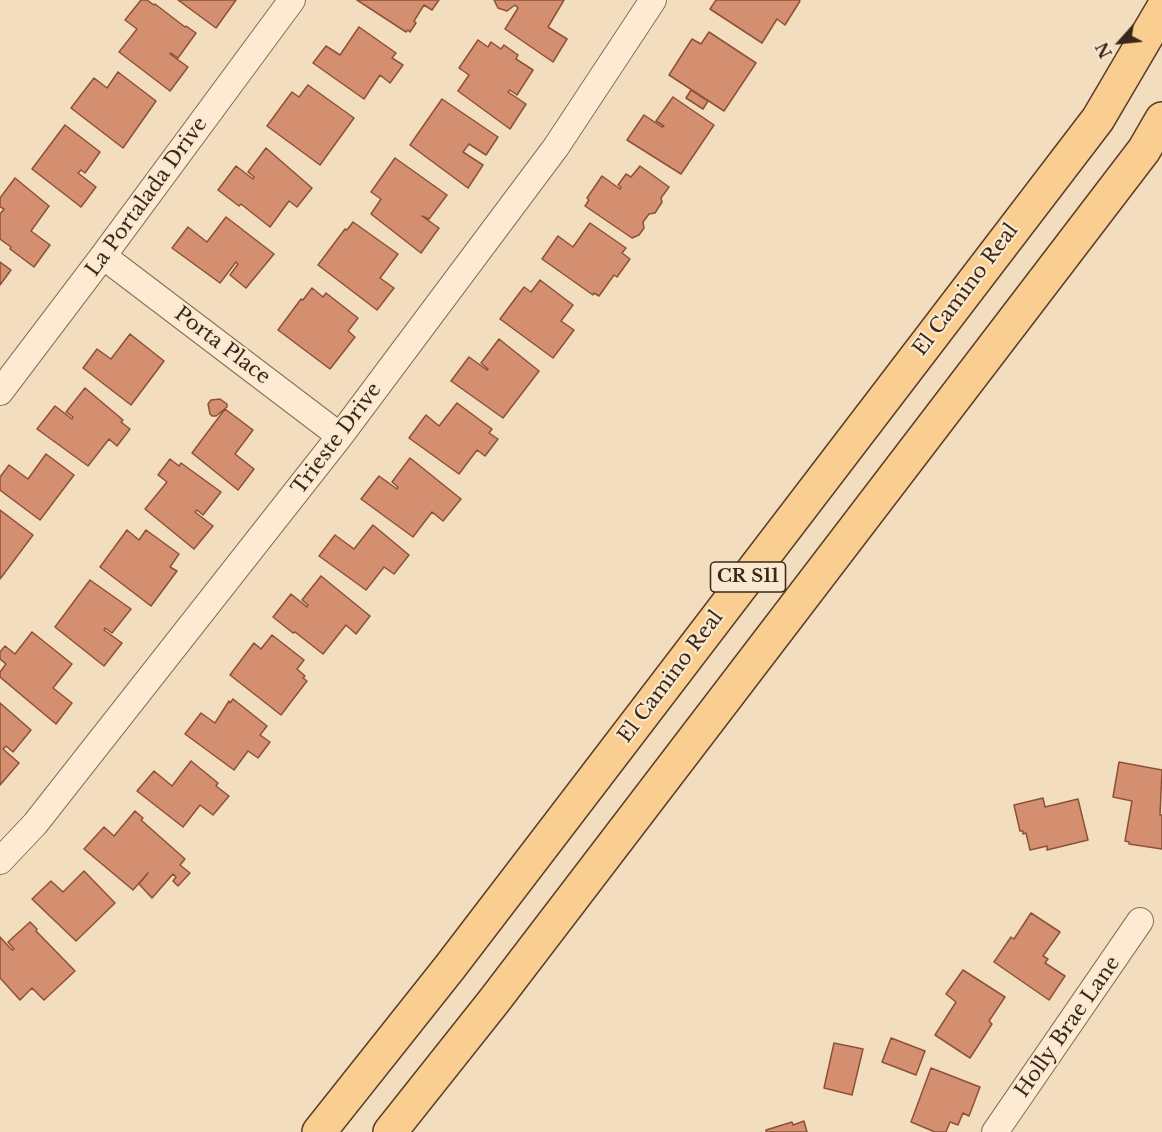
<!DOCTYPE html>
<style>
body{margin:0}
#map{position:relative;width:1162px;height:1132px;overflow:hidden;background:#f2ddbe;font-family:"Libre Baskerville",serif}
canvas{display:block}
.north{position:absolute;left:1090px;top:12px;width:60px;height:60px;-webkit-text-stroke:4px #f9e8ce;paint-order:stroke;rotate:243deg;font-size:16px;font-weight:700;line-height:24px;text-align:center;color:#3a271b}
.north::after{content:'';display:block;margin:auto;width:21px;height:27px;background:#3a271b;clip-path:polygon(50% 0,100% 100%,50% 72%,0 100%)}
</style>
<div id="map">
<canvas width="1162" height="1132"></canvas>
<div class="north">N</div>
</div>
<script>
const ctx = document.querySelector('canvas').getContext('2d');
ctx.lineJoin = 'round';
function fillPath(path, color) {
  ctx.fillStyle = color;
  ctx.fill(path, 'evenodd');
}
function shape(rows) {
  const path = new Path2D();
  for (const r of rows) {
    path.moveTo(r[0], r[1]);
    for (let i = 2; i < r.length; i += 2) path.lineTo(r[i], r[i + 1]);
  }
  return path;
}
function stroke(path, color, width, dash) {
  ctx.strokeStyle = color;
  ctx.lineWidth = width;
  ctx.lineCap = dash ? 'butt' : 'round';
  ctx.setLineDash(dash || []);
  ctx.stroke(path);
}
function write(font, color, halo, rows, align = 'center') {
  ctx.font = font + ' "Libre Baskerville",serif';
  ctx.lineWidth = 4.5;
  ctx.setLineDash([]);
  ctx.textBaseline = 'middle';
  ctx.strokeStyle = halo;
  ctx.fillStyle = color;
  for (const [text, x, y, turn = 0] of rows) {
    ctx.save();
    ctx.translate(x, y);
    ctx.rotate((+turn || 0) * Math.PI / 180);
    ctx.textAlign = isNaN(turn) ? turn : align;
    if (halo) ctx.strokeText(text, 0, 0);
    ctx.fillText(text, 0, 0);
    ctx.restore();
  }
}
const building = shape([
 [141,0,147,0,154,5,155,4,185,27,186,26,196,33,178,58,171,53,170,54,188,67,170,91,119,52,137,29,125,20,141,0],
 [178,0,236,0,216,28,178,0],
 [357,0,439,0,432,10,424,5,414,21,416,23,410,32,408,30,406,32,357,0],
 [494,0,564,0,548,27,567,39,553,62,505,29,518,8,515,5,507,11,498,8,494,0],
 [716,0,799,0,800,1,785,25,777,19,762,43,710,9,716,0],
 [359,27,396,53,392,58,403,65,390,83,380,75,364,99,313,63,326,46,340,55,359,27],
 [709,32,756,63,724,111,669,75,692,39,701,44,709,32],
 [478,40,488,47,491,42,501,49,504,45,518,55,516,59,533,70,517,95,510,90,508,92,526,104,510,129,458,91,469,75,459,68,478,40],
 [118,72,156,101,123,148,71,108,94,78,107,88,118,72],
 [308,85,354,118,320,165,267,126,292,92,299,97,308,85],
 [691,90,708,101,703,109,686,98,691,90],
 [673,97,714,125,681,174,627,140,644,115,662,127,664,126,656,121,673,97],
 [442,99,498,137,486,155,469,144,463,152,483,165,468,188,410,145,442,99],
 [65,125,100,152,85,173,81,170,78,173,96,187,81,207,32,169,65,125],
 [266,148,312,188,297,207,289,201,270,227,241,204,239,206,218,190,236,166,253,179,254,177,248,172,266,148],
 [395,158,447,195,429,219,422,216,439,228,421,253,371,214,381,199,371,192,395,158],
 [640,166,669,187,661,198,662,202,655,213,649,214,643,222,644,228,639,235,632,238,585,206,589,200,587,198,602,176,620,189,621,187,618,185,626,174,631,177,640,166],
 [15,178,49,206,31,231,50,245,34,267,10,249,11,247,0,239,0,214,4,209,0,207,0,198,15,178],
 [226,217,274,254,246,288,230,275,238,264,236,262,220,283,172,248,188,227,207,242,226,217],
 [353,222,398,254,380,278,394,288,377,310,318,265,345,229,347,230,353,222],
 [590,223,626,248,622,253,630,259,617,277,614,275,599,296,594,293,593,295,542,259,558,236,573,247,590,223],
 [0,262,11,270,0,285,0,262],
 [540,280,573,305,561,321,574,330,553,358,500,319,524,287,531,292,540,280],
 [312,288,323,297,326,293,358,318,348,331,355,337,330,369,278,330,301,299,303,300,312,288],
 [130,334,164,361,131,405,83,368,97,349,111,359,130,334],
 [499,339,539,371,503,418,451,381,469,357,487,370,488,369,481,363,499,339],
 [85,388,123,420,121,422,130,429,117,446,109,439,88,466,37,429,55,406,72,419,73,417,66,412,85,388],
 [220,399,227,404,227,407,216,416,212,416,210,414,208,404,211,400,220,399],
 [457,403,492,429,489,433,498,439,485,456,477,450,459,474,409,438,426,415,439,426,457,403],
 [225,409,253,430,235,454,254,469,238,490,192,453,225,409],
 [46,454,74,475,40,520,0,490,0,477,9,465,28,479,46,454],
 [410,458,461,499,443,521,432,512,413,537,361,499,379,476,397,489,398,487,392,482,410,458],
 [170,459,179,466,181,463,221,492,203,515,197,510,195,512,213,526,194,549,145,509,167,482,158,475,170,459],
 [0,510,33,535,0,579,0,510],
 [373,525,409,555,394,574,384,567,366,590,319,556,335,535,354,549,373,525],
 [127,530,139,540,146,530,179,554,170,567,177,571,151,606,100,567,127,530],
 [321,576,370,616,356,634,346,625,323,654,295,632,293,633,273,617,291,594,307,607,308,605,302,600,321,576],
 [90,580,131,609,112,633,105,628,104,630,122,643,104,666,55,627,90,580],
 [32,632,72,664,53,688,72,703,56,724,0,677,0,672,6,664,0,659,0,652,5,646,15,654,32,632],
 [272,635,304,660,297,669,305,676,303,678,307,681,281,715,230,675,254,643,261,649,272,635],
 [233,699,267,726,260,735,270,742,258,758,248,751,234,770,185,734,201,713,215,723,229,701,230,703,233,699],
 [0,703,31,730,13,752,6,746,3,749,19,763,0,785,0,703],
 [191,761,218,783,216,786,229,796,213,815,200,805,183,827,137,791,154,771,172,786,191,761],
 [1119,762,1162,770,1160,815,1162,815,1162,849,1129,844,1129,842,1125,841,1132,801,1113,797,1119,762],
 [1043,798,1045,807,1078,799,1088,840,1047,850,1047,846,1030,850,1026,833,1023,834,1023,831,1020,831,1014,805,1043,798],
 [135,811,143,818,141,820,185,859,180,865,190,873,178,886,173,881,176,877,173,874,152,898,139,884,148,873,133,890,84,849,104,827,114,836,135,811],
 [84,871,115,903,76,941,32,899,51,881,63,892,84,871],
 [1031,913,1060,932,1043,956,1048,959,1045,963,1065,976,1049,1000,994,962,1011,937,1014,939,1031,913],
 [30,922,37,929,36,931,75,971,44,1000,32,988,20,1000,0,978,0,937,12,950,14,949,8,942,30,922],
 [963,970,1005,997,989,1021,992,1024,970,1058,935,1035,956,1002,946,994,963,970],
 [891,1038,925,1051,916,1075,882,1062,891,1038],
 [834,1043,863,1049,852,1095,824,1088,834,1043],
 [931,1068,980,1087,969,1116,963,1113,958,1125,950,1122,946,1132,935,1132,911,1122,931,1068],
 [804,1121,807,1132,766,1132,766,1130,792,1122,793,1125,804,1121]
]);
fillPath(building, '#d48f70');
stroke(building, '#8e5138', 1.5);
const minor = shape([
 [103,256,340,436],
 [0,392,103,256,292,0],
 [0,861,35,824,340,436,556,147,653,0],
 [995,1132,1140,921]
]);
const primary = shape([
 [319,1132,450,967,1098,119,1162,10],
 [390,1132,494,1001,1144,150,1162,119]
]);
stroke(minor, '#8c6c55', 28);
stroke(primary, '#593b2a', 36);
stroke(minor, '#fcebd2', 26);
stroke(primary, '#face91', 33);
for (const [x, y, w] of [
 [748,577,75]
]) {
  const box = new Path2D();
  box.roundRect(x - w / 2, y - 15, w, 30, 4.5);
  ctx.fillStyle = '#f9e8ce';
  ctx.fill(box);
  stroke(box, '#3a271b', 1.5);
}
write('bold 18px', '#3a271b', null, [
 ["CR S11",748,577]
]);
write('20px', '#3a271b', '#f9e8ce', [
 ["La Portalada Drive",147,197,-54],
 ["El Camino Real",966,290,-53],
 ["Porta Place",222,346,37],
 ["Trieste Drive",337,439,-53],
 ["El Camino Real",671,677,-53],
 ["Holly Brae Lane",1068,1027,-55]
]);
</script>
